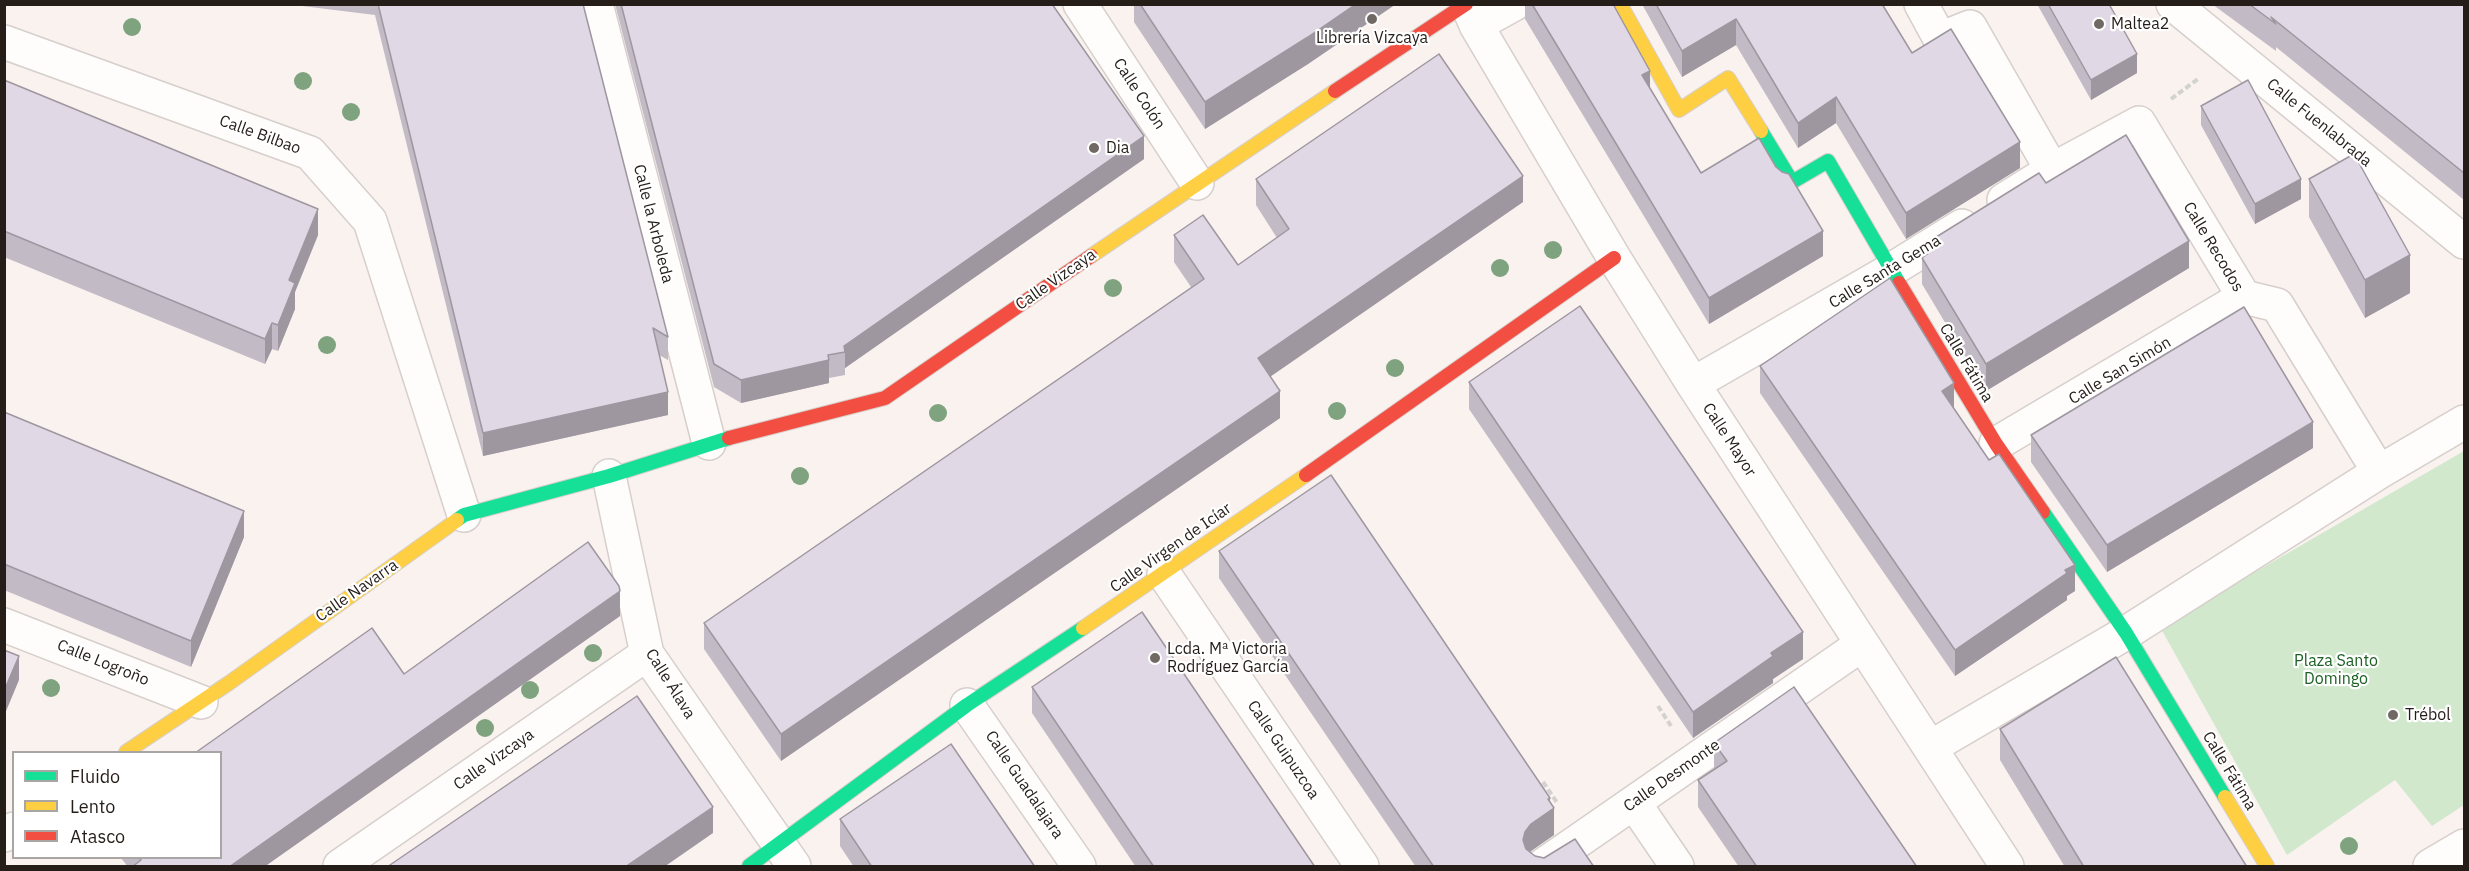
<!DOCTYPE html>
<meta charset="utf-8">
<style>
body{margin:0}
#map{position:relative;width:2469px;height:871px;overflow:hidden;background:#f9f2ee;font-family:"IBM Plex Sans",sans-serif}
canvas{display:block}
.frame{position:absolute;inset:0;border:6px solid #251d18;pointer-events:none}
.legend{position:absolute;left:12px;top:751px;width:210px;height:108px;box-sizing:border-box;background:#fff;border:2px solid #a8a5a3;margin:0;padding:8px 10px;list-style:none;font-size:18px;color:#251d18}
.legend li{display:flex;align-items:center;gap:12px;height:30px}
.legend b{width:30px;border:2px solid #a8a5a3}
</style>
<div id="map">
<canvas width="2469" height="871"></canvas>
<div class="frame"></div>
<ul class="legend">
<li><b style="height:8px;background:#16e098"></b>Fluido</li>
<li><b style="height:8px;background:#ffcf43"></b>Lento</li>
<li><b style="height:8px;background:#f24e42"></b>Atasco</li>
</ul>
</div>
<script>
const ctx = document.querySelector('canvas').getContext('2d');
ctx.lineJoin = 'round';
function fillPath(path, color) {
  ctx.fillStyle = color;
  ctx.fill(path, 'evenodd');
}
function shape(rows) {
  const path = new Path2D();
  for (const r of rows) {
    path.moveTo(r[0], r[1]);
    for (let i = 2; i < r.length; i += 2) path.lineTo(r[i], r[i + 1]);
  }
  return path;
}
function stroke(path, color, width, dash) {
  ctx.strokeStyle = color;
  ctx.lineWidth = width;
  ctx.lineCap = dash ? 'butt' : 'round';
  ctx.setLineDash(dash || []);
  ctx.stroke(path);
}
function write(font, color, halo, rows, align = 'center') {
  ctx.font = font + ' "IBM Plex Sans",sans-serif';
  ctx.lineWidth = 4.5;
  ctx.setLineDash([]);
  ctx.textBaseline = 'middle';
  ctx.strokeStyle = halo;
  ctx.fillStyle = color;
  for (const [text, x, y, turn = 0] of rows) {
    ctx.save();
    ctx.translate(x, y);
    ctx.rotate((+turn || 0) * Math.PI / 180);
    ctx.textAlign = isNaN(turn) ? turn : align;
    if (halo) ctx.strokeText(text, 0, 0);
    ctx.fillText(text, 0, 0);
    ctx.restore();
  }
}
fillPath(shape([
 [2464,451,2464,805,2432,826,2395,780,2287,855,2160,627]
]), '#d1e8cd');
const street = shape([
 [596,4,709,443],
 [1080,4,1197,183],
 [1467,4,1476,25,1614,258,1693,384,2007,866],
 [1921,4,1940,39,1970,27,2052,170],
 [2173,4,2464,242],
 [1476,25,1514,4],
 [4,42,310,153,370,221,464,515],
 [2004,200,2052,170,2139,123,2244,297,2277,305,2379,472],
 [1693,384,1891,270,1962,226],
 [1996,444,2244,297],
 [609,476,647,654,794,866],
 [1164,574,1362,866],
 [4,625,201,702],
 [967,705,1079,866],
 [1931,747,2126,633,2379,472,2464,422],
 [1634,803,1677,866],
 [4,835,14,829],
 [340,866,647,654],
 [1542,866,1861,645],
 [2430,866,2464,846]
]);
const fast = shape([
 [1761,131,1792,182,1828,161,1899,283],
 [2043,512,2126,633,2225,797],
 [457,520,464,515,609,476,729,438],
 [749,866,967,705,1083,628]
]);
const slow = shape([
 [1620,4,1679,110,1728,78,1761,131],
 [1091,256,1335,91],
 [1083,628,1306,475],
 [126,752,229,683,457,520],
 [2225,797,2267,866]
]);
const jam = shape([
 [1335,91,1466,4],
 [1899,283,1996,444,2043,512],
 [729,438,885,398,1091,256],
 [1306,475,1614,258]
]);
stroke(street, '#d6cfcb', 36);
stroke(fast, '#d6cfcb', 16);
stroke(slow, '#d6cfcb', 16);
stroke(jam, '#d6cfcb', 16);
stroke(shape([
 [2171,99,2198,79],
 [1658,706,1671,726],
 [1543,782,1558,804]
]), '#d4d2d0', 4, [6, 3]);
stroke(street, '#fefdfc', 33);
stroke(fast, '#16e098', 14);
stroke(slow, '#ffcf43', 14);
stroke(jam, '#f24e42', 14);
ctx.fillStyle = '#7fa27f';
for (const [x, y] of [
 [132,27],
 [303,81],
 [351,112],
 [1553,250],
 [1500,268],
 [1113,288],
 [327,345],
 [1395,368],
 [1337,411],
 [938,413],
 [800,476],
 [593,653],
 [51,688],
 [530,690],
 [485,728],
 [2349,846]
]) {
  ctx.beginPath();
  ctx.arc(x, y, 9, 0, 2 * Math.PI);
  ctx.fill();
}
fillPath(shape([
 [286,4,583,4,668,337,668,360,659,355,668,415,483,456,375,15],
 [615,4,1052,4,1144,159,845,368,845,375,829,378,829,383,741,403,714,387],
 [1134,4,1396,4,1308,64,1205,129,1134,22],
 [1525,4,1613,4,1650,88,1701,173,1823,256,1709,324,1525,19],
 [1642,4,1882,4,1912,53,2020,168,1906,239,1836,123,1798,148,1736,45,1682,77],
 [2037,4,2109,4,2137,73,2091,100],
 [2212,4,2464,4,2464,200,2276,47,2276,51],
 [4,80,318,235,295,292,295,309,278,351,272,349,265,364,4,257],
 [2201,106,2301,199,2255,224,2201,125],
 [1256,179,1523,202,1270,377,1280,418,781,761,704,649,704,623,1191,287,1174,262,1174,235,1238,265,1277,238,1256,205],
 [2309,179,2410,293,2365,318,2309,217],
 [2046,183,2189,268,1986,391,1922,284,1922,258,1925,255,1925,244],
 [1760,366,1954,408,2075,591,2067,596,2067,600,1955,676,1760,393],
 [1469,382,1803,659,1773,679,1773,683,1693,738,1469,409],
 [4,412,244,537,191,667,4,590],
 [2031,435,2313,448,2107,572,2031,462],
 [1219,551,1550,803,1554,835,1531,851,1530,852,1535,856,1594,867,1416,867,1219,578],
 [620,616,264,867,128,867,121,858,220,858,404,674],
 [1032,687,1315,867,1136,867,1032,713],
 [2000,729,2247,867,2065,867,2000,760],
 [1714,743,1917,867,1739,867,1698,807,1698,780,1714,769],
 [840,819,1035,867,854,867,840,846]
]), '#c2bac5');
fillPath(shape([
 [1356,4,1396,4,1308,64,1205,129,1205,102],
 [1736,19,1736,45,1682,77,1682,51],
 [2137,54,2137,73,2091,100,2091,80],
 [1650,71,1650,96,1642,75],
 [1836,97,1836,123,1798,148,1798,123],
 [1144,136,1144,159,845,368,845,352,844,346],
 [2020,142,2020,168,1906,239,1906,213],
 [1523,176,1523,202,1258,385,1258,358],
 [2301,179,2301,199,2255,224,2255,204],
 [318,209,318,235,295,292,295,309,278,351,278,325,289,280],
 [1823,231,1823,256,1709,324,1709,298],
 [2189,241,2189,268,1986,391,1986,364],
 [2410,255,2410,293,2365,318,2365,280],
 [272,323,272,349,265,364,265,339],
 [829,360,829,383,741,403,741,380],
 [1954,383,1954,410,1942,391],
 [1280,391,1280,418,781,761,781,734],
 [668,392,668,415,483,456,483,433],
 [2313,422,2313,448,2107,572,2107,545],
 [244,511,244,537,191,667,191,641],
 [2075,565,2075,591,2067,596,2067,600,1955,676,1955,650,2065,570],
 [620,591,620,616,264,867,229,867],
 [1803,632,1803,659,1773,679,1773,683,1693,738,1693,712,1771,653],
 [19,656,19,680,4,716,4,691],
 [1550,798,1550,811,1554,808,1554,835,1531,851,1525,859,1523,840,1525,832,1548,799],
 [713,807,713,833,664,867,625,867]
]), '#9e97a0');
const building = shape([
 [378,4,583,4,668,337,653,328,668,392,483,433,378,4],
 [621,4,1052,4,1144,136,844,346,845,352,828,355,829,360,741,380,714,364,621,4],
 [1140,4,1356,4,1308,37,1205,102,1140,4],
 [1532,4,1613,4,1650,71,1642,75,1701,173,1759,138,1776,167,1782,172,1789,174,1823,231,1709,298,1532,4],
 [1656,4,1882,4,1912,53,1951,29,2020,142,1906,213,1836,97,1798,123,1736,19,1682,51,1656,4],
 [2048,4,2109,4,2137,54,2091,80,2048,4],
 [2249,4,2464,4,2464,173,2271,17,2276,24,2249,4],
 [1439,54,1523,176,1258,358,1280,391,781,734,704,623,1204,279,1174,235,1203,215,1238,265,1289,229,1256,179,1439,54],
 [4,80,318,209,289,280,295,283,278,325,272,323,265,339,4,231,4,80],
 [2248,80,2301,179,2255,204,2201,106,2248,80],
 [2126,135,2189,241,1986,364,1922,258,1930,252,1925,244,2039,173,2046,183,2126,135],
 [2354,154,2410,255,2365,280,2309,179,2354,154],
 [1890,278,1954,383,1942,391,1989,460,1999,454,2075,565,2065,570,2067,573,1955,650,1760,366,1890,278],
 [1580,306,1803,632,1771,653,1773,656,1693,712,1469,382,1580,306],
 [2244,307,2313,422,2107,545,2031,435,2244,307],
 [4,412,244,511,191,641,4,564,4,412],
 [1331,475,1550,798,1548,799,1554,808,1531,824,1525,832,1523,840,1526,849,1535,856,1544,858,1575,839,1594,867,1434,867,1219,551,1331,475],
 [588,542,619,586,620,591,229,867,132,867,141,860,139,858,220,858,220,753,195,753,372,628,404,674,588,542],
 [1142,612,1315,867,1154,867,1032,687,1142,612],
 [4,650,19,656,4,691,4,650],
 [2116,657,2247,867,2084,867,2000,729,2116,657],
 [1794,687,1917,867,1757,867,1698,780,1727,761,1714,743,1794,687],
 [637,696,713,807,625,867,387,867,637,696],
 [951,744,1035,867,872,867,840,819,951,744]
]);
fillPath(building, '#e1d8e5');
stroke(building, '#9e97a0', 1.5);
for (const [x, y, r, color] of [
 [1372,19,6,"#6f6863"],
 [2099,24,6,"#6f6863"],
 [1094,148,6,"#6f6863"],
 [1155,658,6,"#6f6863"],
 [2393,715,6,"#6f6863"]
]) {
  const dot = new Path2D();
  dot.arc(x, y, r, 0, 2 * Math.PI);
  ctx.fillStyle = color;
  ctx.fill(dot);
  stroke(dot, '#fff', 2);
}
write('16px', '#251d18', '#fff', [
 ["Maltea2",2111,24],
 ["Librería Vizcaya",1372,38,"center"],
 ["Dia",1106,148],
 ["Lcda. Mª Victoria",1167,649],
 ["Rodríguez García",1167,667],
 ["Trébol",2405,715]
], 'left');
write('16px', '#251d18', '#fff', [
 ["Calle Colón",1139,94,57],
 ["Calle Fuenlabrada",2319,123,39],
 ["Calle Bilbao",260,135,20],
 ["Calle la Arboleda",653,224,76],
 ["Calle Recodos",2213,247,59],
 ["Calle Santa Gema",1885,272,-31],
 ["Calle Vizcaya",1056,280,-35],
 ["Calle Fátima",1966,363,59],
 ["Calle San Simón",2120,371,-31],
 ["Calle Mayor",1729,440,57],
 ["Calle Virgen de Icíar",1171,548,-35],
 ["Calle Navarra",357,591,-35],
 ["Calle Logroño",103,663,22],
 ["Calle Álava",670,684,58],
 ["Calle Guipuzcoa",1283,750,56],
 ["Calle Vizcaya",494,760,-35],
 ["Calle Fátima",2229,771,59],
 ["Calle Desmonte",1672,776,-35],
 ["Calle Guadalajara",1024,785,56]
]);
write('16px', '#1c6024', '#fff', [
 ["Plaza Santo",2336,661],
 ["Domingo",2336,679]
]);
</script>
